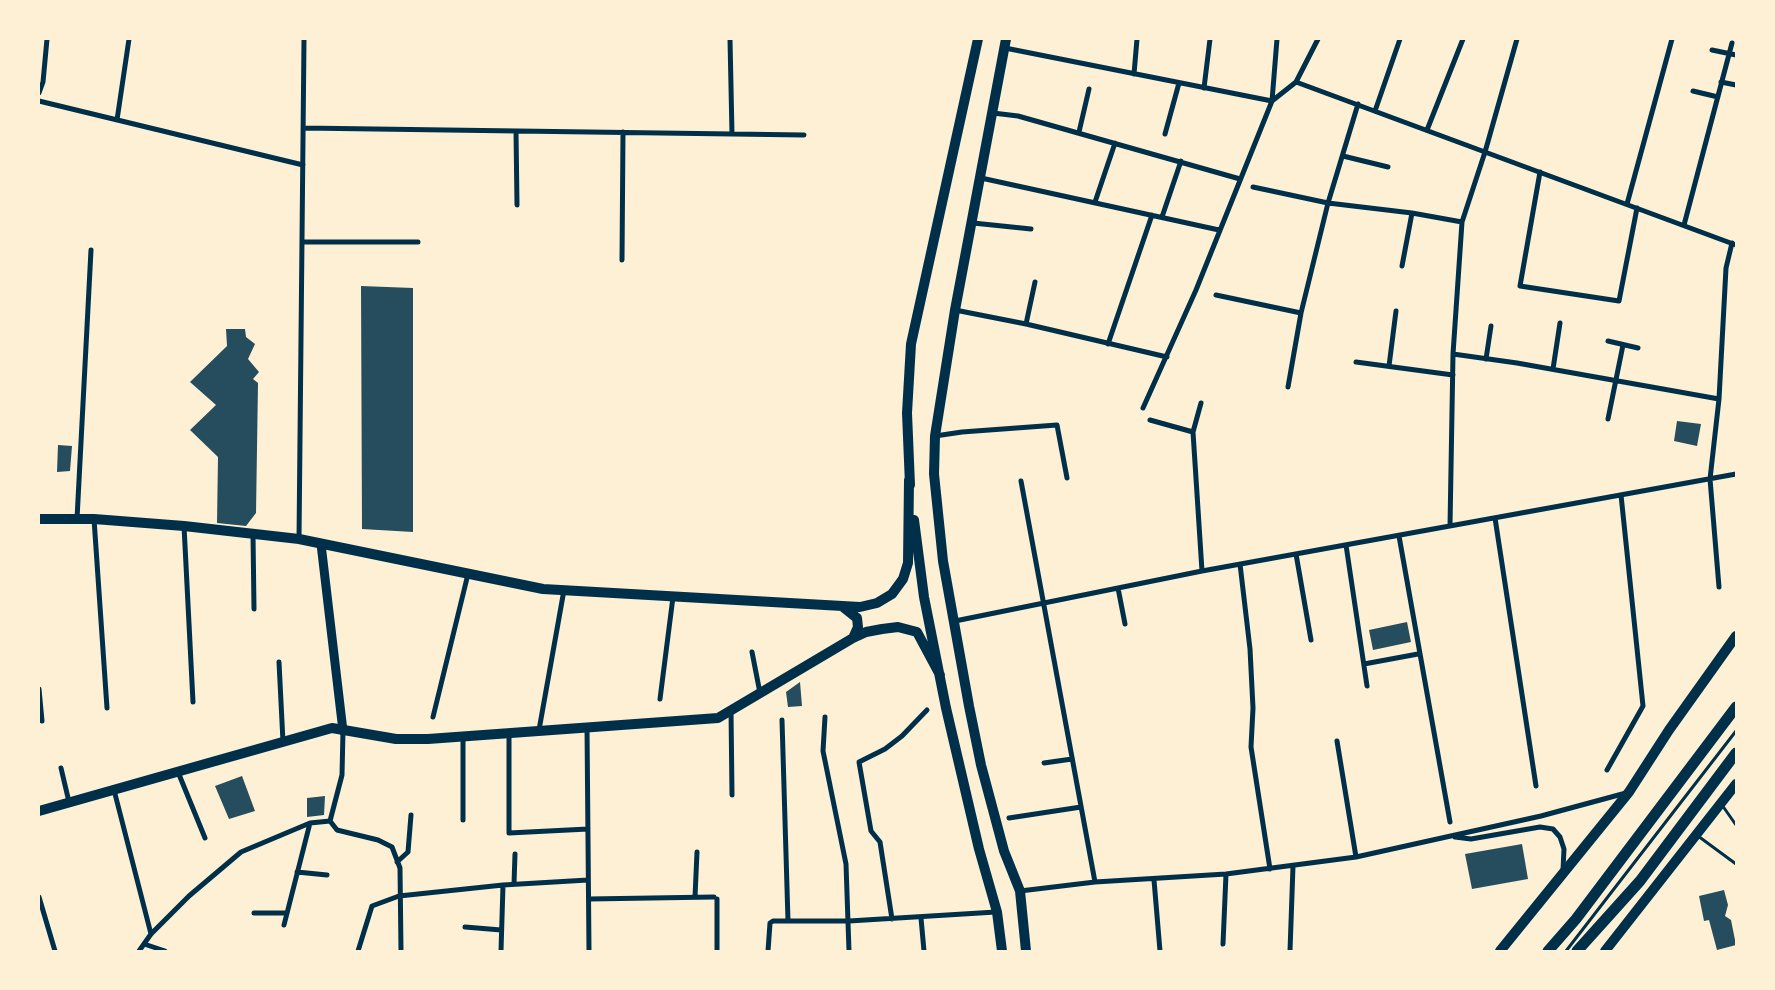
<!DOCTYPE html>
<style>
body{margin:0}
#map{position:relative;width:1775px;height:990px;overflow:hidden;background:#fdf0d5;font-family:"Varela Round",sans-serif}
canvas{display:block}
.frame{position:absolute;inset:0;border:40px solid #fdf0d5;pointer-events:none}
</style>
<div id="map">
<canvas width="1775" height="990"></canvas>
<div class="frame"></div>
</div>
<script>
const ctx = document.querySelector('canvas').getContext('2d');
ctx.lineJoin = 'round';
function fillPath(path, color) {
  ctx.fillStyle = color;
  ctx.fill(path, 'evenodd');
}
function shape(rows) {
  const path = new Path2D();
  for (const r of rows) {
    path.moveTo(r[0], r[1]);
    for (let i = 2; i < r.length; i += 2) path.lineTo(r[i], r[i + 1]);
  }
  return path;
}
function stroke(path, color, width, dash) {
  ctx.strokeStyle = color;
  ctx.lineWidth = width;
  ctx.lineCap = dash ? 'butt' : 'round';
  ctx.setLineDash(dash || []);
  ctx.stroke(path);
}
fillPath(shape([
 [361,286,413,288,413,532,362,529],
 [226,329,245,329,246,337,255,344,248,359,259,372,253,379,258,383,256,513,246,526,217,523,218,457,190,430,216,405,190,382,227,346],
 [1677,421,1701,424,1697,446,1674,441],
 [58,445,72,446,70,471,57,472],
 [1407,622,1411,642,1373,650,1369,630],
 [800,682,802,706,788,707,786,692],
 [242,776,255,811,229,819,215,786],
 [325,796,324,815,307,817,307,798],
 [1522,844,1528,879,1472,889,1465,854],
 [1724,890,1728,905,1725,916,1731,920,1736,945,1717,950,1709,920,1704,921,1699,896]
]), '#264d5e');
stroke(shape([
 [1722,805,1736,825],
 [1698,836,1736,864],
 [1566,951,1736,731]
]), '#003049', 3);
stroke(shape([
 [730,39,732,134],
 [1005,48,1272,101,1277,39],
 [1712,50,1736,55],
 [1134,74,1137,39],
 [1296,82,1736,245],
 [1721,82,1736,85],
 [1204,88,1210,39],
 [1693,91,1718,97],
 [39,93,43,82,47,39],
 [39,101,303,165],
 [1375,111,1400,39],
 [993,113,1018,116,1240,179],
 [117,120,129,39],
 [303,128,804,135],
 [1427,130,1463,39],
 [516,131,517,205],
 [1079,132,1089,89],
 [1165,134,1179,83],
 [1343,156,1388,167],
 [1540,172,1520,286,1619,301,1637,208],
 [981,178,1219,230],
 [1253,187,1328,203,1412,213,1462,222],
 [1095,202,1115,143],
 [1627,204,1672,39],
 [1162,217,1181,161],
 [973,223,1031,229],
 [1684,225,1732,43],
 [302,242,418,242],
 [622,260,623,132],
 [1402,266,1412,213],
 [1216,295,1301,313],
 [955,310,1026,324,1167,357],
 [1026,324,1035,282],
 [1608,341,1638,348],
 [1108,344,1152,215],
 [1453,354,1517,363,1719,399],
 [1486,359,1491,326],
 [1356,362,1453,375],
 [1389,366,1396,311],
 [1553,369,1560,323],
 [1288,387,1301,313,1328,203,1358,104],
 [1201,403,1193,432,1202,571],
 [1143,408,1196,290,1272,101,1296,82,1318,39],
 [1608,419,1623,345],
 [1150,420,1193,432],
 [935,436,962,432,1057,425,1067,478],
 [1021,481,1095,882],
 [1495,518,1536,786],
 [77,519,91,250],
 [94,519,107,708],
 [184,526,193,702],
 [1450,526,1453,354,1462,222,1485,152,1517,39],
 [253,534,254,609],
 [1399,536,1450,822],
 [299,539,304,39],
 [1346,545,1367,686],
 [1296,554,1311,640],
 [1240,564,1250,649,1253,708,1251,747,1270,869],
 [1719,587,1710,479,1719,399,1726,268,1732,243],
 [1118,588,1125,624],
 [955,621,1202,571,1736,474],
 [752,652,760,693],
 [279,662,283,742],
 [1364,664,1418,654],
 [39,689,42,721],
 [660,699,673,597],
 [731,710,732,795],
 [433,717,468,574],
 [825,717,823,751,846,864,849,951],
 [782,720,788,921],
 [587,727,589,951],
 [539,730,564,590],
 [509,733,509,833,588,829],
 [1337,741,1356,857],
 [1044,763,1072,759],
 [61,768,69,802],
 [1607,770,1643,706,1621,495],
 [178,772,205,838],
 [114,790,151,934],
 [1009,818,1081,807],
 [463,820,463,736],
 [330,821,337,830,378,840,392,847,400,868,401,951],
 [330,821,342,775,343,731],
 [1455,837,1471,839,1540,827,1553,829,1560,837,1564,849,1563,870],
 [397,862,408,852,411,815],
 [297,872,327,875],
 [1154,880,1160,951],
 [514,884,515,854],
 [1020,891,1095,882,1226,874,1356,857,1541,816,1626,793],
 [39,897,55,951],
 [695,897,697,852],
 [589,899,714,897],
 [717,899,717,951],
 [254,913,287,913],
 [921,918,924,951],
 [892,919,880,842,871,831,859,762,885,749,902,736,927,710],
 [284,925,310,823],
 [465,927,501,930],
 [144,944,165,951],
 [1223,944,1226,874],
 [139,951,151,934,189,896,241,852,310,823,330,821],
 [358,951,372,906,399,896,503,885,588,880],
 [501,951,503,885],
 [768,951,770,923,773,921,849,921,996,912],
 [1290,951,1293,866]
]), '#003049', 5);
stroke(shape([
 [321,544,343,731]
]), '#003049', 9);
stroke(shape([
 [1006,39,955,310,935,436,934,474,943,561,969,706,981,765,1004,851,1020,891,1026,951],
 [910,485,907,413,911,344,978,39],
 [39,519,94,519,184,526,299,539,543,589,860,607,877,603,892,594,903,579,908,563,909,480],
 [914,520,924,597,946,708,979,849,997,912,1002,951],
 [842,606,857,618,858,627,853,638],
 [39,811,332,728,396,739,428,739,718,718,853,638,866,632,882,629,898,627,917,632,940,675],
 [1500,951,1629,792,1669,730,1736,636],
 [1605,951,1736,784]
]), '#003049', 10);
stroke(shape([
 [1548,951,1576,919,1736,707],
 [1577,951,1640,881,1736,753]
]), '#003049', 11);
</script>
